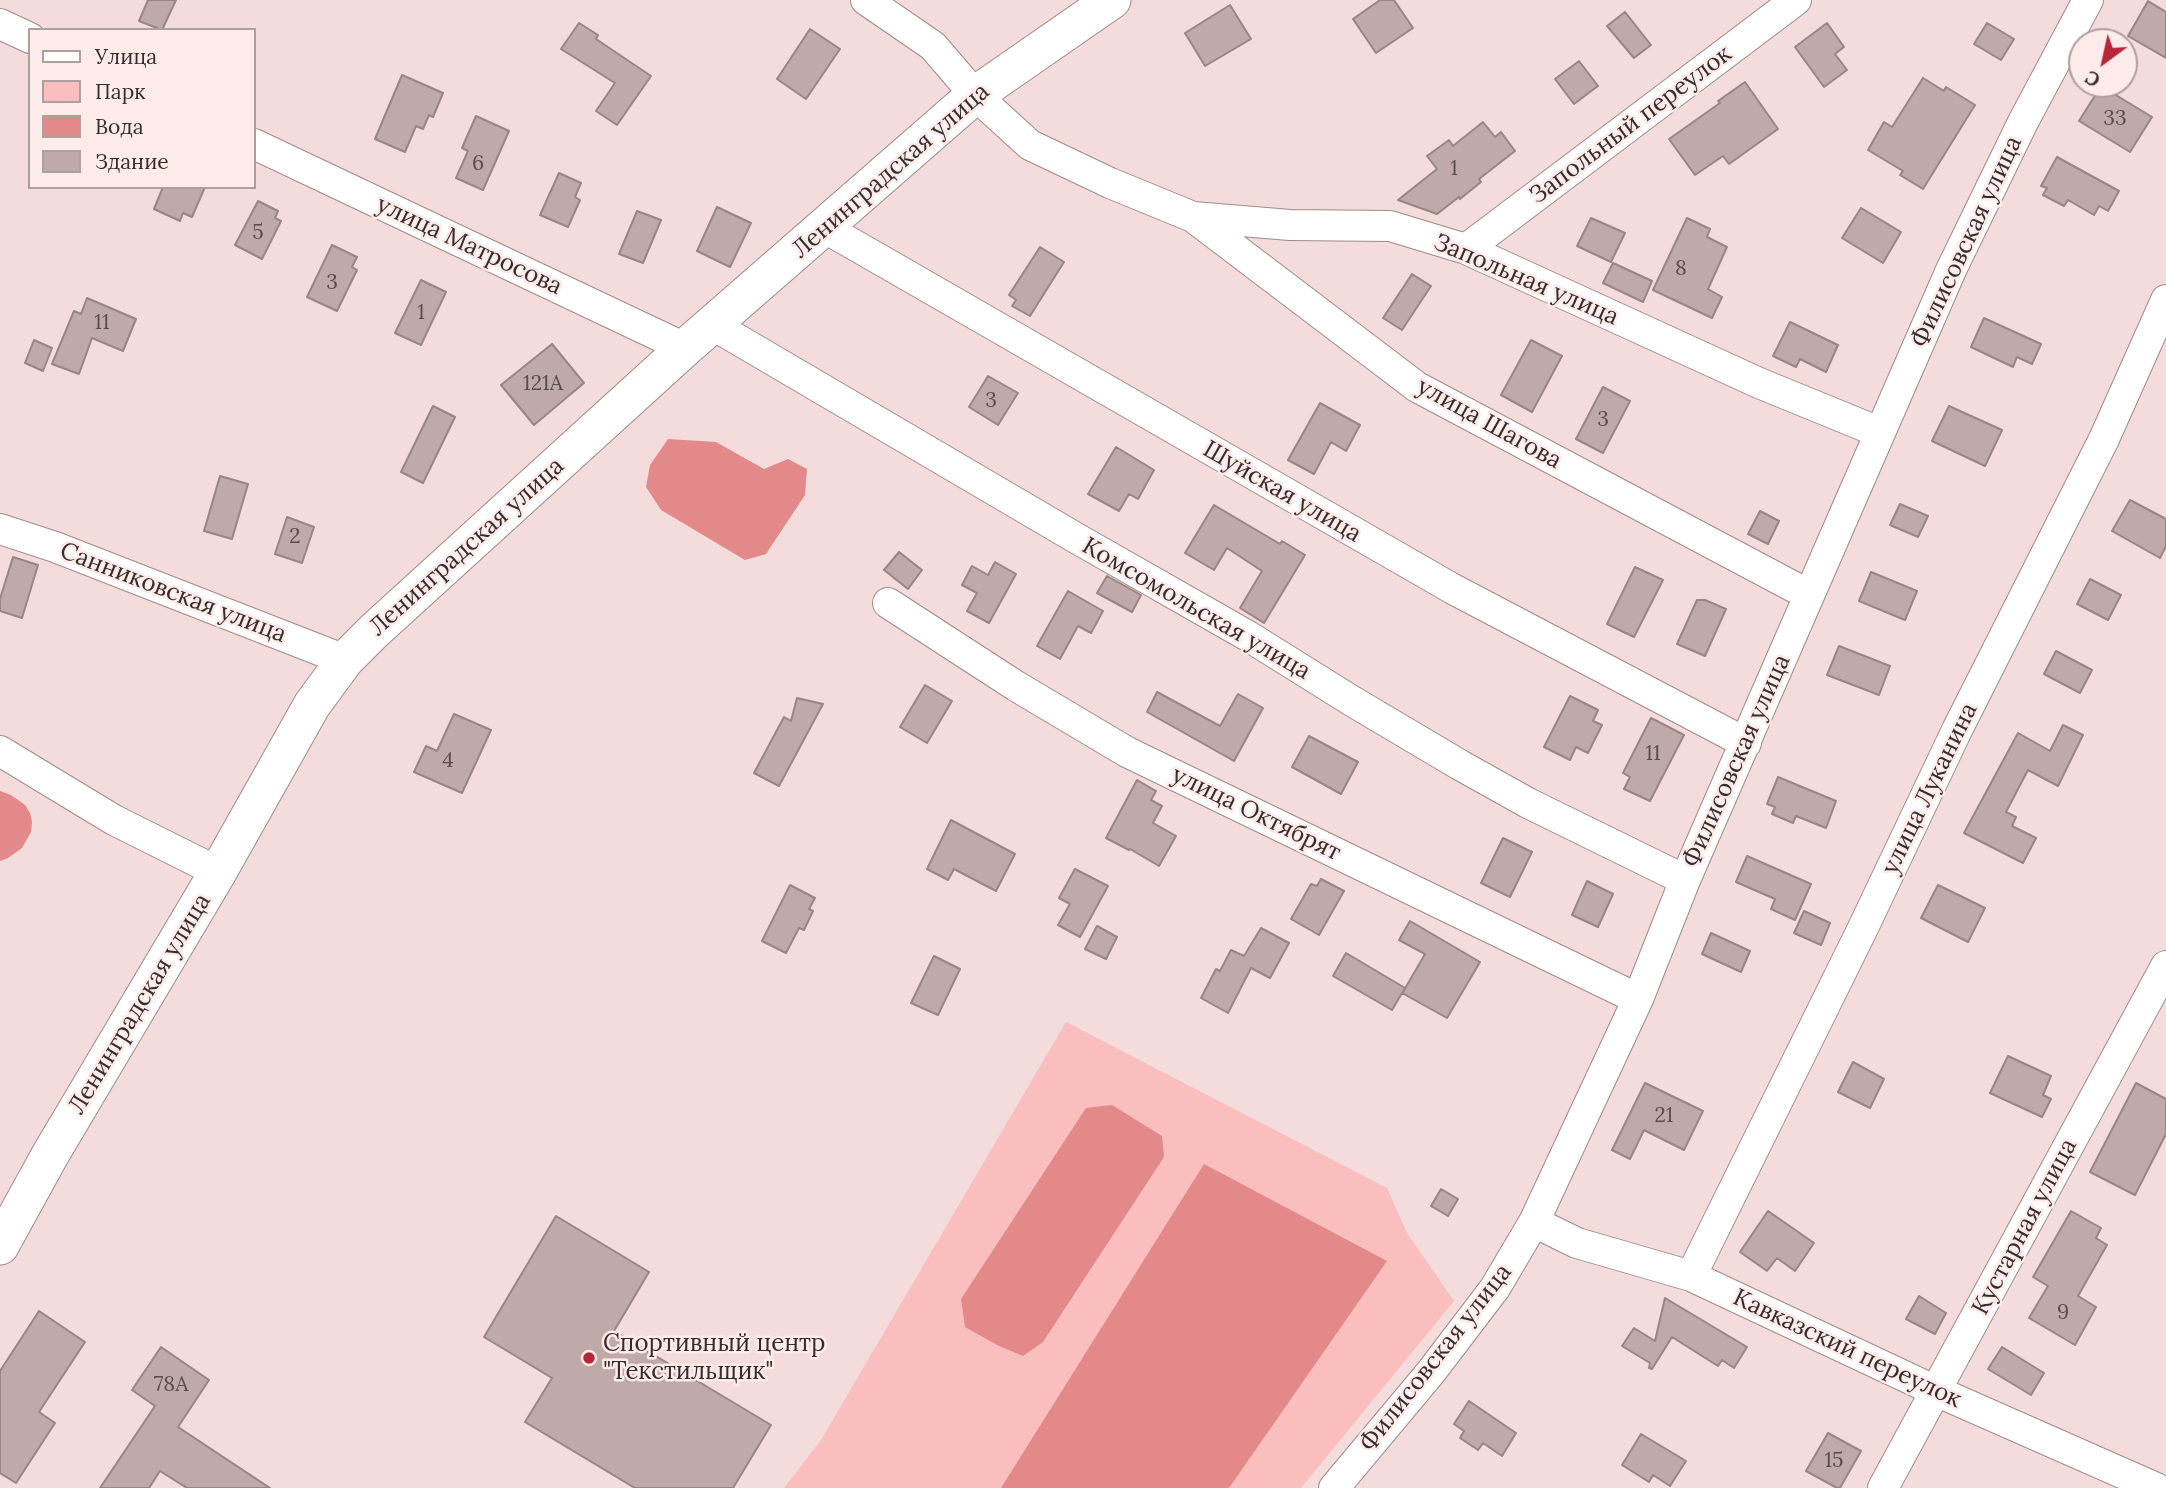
<!DOCTYPE html>
<meta charset="utf-8">
<style>
body{margin:0}
#map{position:relative;width:2166px;height:1488px;overflow:hidden;background:#f3dcdb;font-family:Lora,serif}
canvas{display:block}
.legend{position:absolute;left:28px;top:28px;width:228px;height:161px;box-sizing:border-box;background:#fdebea;border:2px solid #ad9f9e;margin:0;padding:9px 12px;list-style:none;font-size:21px;color:#352c2c}
.legend li{display:flex;align-items:center;gap:14px;height:35px}
.legend b{width:35px;border:2px solid #ad9f9e}
.north{position:absolute;left:2068px;top:28px;width:70px;height:70px;box-sizing:border-box;background:#fdebea;border:2px solid #ad9f9e;border-radius:50%;rotate:213deg;font-size:19px;font-weight:700;line-height:28px;text-align:center;color:#352c2c}
.north::after{content:'';display:block;margin:auto;width:24px;height:32px;background:#b82639;clip-path:polygon(50% 0,100% 100%,50% 72%,0 100%)}
</style>
<div id="map">
<canvas width="2166" height="1488"></canvas>
<ul class="legend">
<li><b style="height:9px;background:#fff"></b>Улица</li>
<li><b style="height:19px;background:#f9bebd"></b>Парк</li>
<li><b style="height:19px;background:#e38989"></b>Вода</li>
<li><b style="height:19px;background:#c0aaa9"></b>Здание</li>
</ul>
<div class="north">С</div>
</div>
<script>
const ctx = document.querySelector('canvas').getContext('2d');
ctx.lineJoin = 'round';
function fillPath(path, color) {
  ctx.fillStyle = color;
  ctx.fill(path, 'evenodd');
}
function shape(rows) {
  const path = new Path2D();
  for (const r of rows) {
    path.moveTo(r[0], r[1]);
    for (let i = 2; i < r.length; i += 2) path.lineTo(r[i], r[i + 1]);
  }
  return path;
}
function stroke(path, color, width, dash) {
  ctx.strokeStyle = color;
  ctx.lineWidth = width;
  ctx.lineCap = dash ? 'butt' : 'round';
  ctx.setLineDash(dash || []);
  ctx.stroke(path);
}
function write(font, color, halo, rows, align = 'center') {
  ctx.font = font + ' Lora,serif';
  ctx.lineWidth = 5;
  ctx.setLineDash([]);
  ctx.textBaseline = 'middle';
  ctx.strokeStyle = halo;
  ctx.fillStyle = color;
  for (const [text, x, y, turn = 0] of rows) {
    ctx.save();
    ctx.translate(x, y);
    ctx.rotate((+turn || 0) * Math.PI / 180);
    ctx.textAlign = isNaN(turn) ? turn : align;
    if (halo) ctx.strokeText(text, 0, 0);
    ctx.fillText(text, 0, 0);
    ctx.restore();
  }
}
fillPath(shape([
 [1066,1022,1387,1188,1407,1233,1454,1301,1301,1488,784,1488,821,1440]
]), '#f9bebd');
fillPath(shape([
 [668,439,716,442,764,469,788,459,807,469,805,495,766,554,745,560,661,510,646,487,650,465],
 [0,791,11,795,25,805,30,813,32,822,31,832,22,848,8,858,0,861],
 [1112,1105,1162,1136,1164,1157,1043,1342,1023,1356,999,1346,965,1327,961,1299,1086,1108],
 [1204,1164,1387,1261,1229,1488,1001,1488]
]), '#e38989');
const building = shape([
 [148,0,176,0,162,30,139,21,148,0],
 [1380,0,1394,0,1413,28,1376,53,1353,19,1380,0],
 [2148,1,2166,12,2166,58,2128,36,2148,1],
 [1230,5,1251,39,1205,66,1185,33,1230,5],
 [1625,12,1651,45,1634,58,1607,26,1625,12],
 [579,23,598,35,596,39,651,76,617,125,596,111,615,83,561,49,579,23],
 [1827,23,1844,47,1835,54,1847,70,1824,87,1795,47,1827,23],
 [1987,23,2014,39,2001,60,1974,44,1987,23],
 [810,29,840,49,806,99,777,79,810,29],
 [1579,61,1598,86,1574,104,1555,79,1579,61],
 [402,75,443,93,433,117,429,115,423,129,416,126,405,152,375,139,402,75],
 [1923,78,1944,91,1946,87,1975,105,1923,189,1900,175,1903,171,1868,150,1884,122,1892,127,1923,78],
 [1745,82,1778,129,1729,164,1723,156,1695,175,1669,139,1720,103,1718,101,1745,82],
 [2101,86,2152,117,2130,152,2079,121,2101,86],
 [476,116,509,131,483,190,456,178,468,151,462,148,476,116],
 [1483,122,1495,137,1501,132,1515,151,1479,179,1481,182,1460,199,1459,197,1437,214,1398,200,1437,169,1427,156,1449,140,1453,146,1483,122],
 [2057,157,2119,191,2108,211,2099,206,2094,215,2068,200,2064,206,2043,195,2047,188,2041,186,2057,157],
 [559,173,581,183,575,197,580,200,568,227,540,215,559,173],
 [163,187,205,187,192,217,183,213,180,221,154,209,163,187],
 [258,201,278,211,275,218,281,221,262,259,235,245,258,201],
 [717,207,751,223,730,267,697,251,717,207],
 [1861,208,1901,232,1883,263,1842,238,1861,208],
 [637,211,661,220,643,263,619,254,637,211],
 [1591,218,1625,233,1611,262,1577,246,1591,218],
 [1687,218,1710,229,1707,237,1727,247,1708,289,1722,297,1712,318,1653,290,1687,218],
 [332,245,357,257,352,267,357,270,337,311,307,297,332,245],
 [1040,247,1064,262,1030,316,1012,306,1016,300,1009,295,1040,247],
 [1613,263,1652,281,1643,302,1603,283,1613,263],
 [1412,274,1431,286,1402,330,1383,318,1412,274],
 [421,280,446,292,421,345,395,333,421,280],
 [87,298,136,319,123,351,92,338,79,374,52,364,74,311,81,314,87,298],
 [1984,318,2041,344,2032,364,2017,357,2013,367,1971,347,1984,318],
 [1790,322,1838,345,1826,372,1800,359,1796,367,1773,356,1790,322],
 [34,340,52,348,43,371,25,363,34,340],
 [1531,340,1562,356,1532,412,1501,395,1531,340],
 [552,344,584,383,534,425,501,385,552,344],
 [988,376,1018,393,998,425,969,407,988,376],
 [1603,387,1630,401,1603,453,1576,439,1603,387],
 [1320,403,1360,425,1346,451,1331,442,1314,474,1288,460,1320,403],
 [433,406,455,417,423,483,401,472,433,406],
 [1949,406,2002,430,1985,466,1932,441,1949,406],
 [1116,447,1154,470,1138,499,1129,494,1119,511,1088,494,1116,447],
 [220,476,248,484,232,539,204,531,220,476],
 [2130,500,2166,519,2166,546,2160,558,2112,531,2130,500],
 [1900,504,1928,516,1918,537,1890,525,1900,504],
 [1214,505,1280,544,1282,541,1305,555,1264,623,1240,608,1262,571,1227,548,1214,570,1185,553,1214,505],
 [1760,511,1779,521,1768,544,1748,534,1760,511],
 [287,517,314,527,302,563,275,554,287,517],
 [899,552,922,570,908,589,884,570,899,552],
 [13,557,38,565,22,618,0,611,0,599,13,557],
 [995,562,1016,574,989,623,967,611,977,593,962,585,972,566,988,575,995,562],
 [1635,567,1663,580,1634,637,1607,624,1635,567],
 [1871,572,1917,591,1905,620,1859,601,1871,572],
 [1107,576,1141,595,1132,612,1097,593,1107,576],
 [2090,579,2121,595,2108,620,2077,604,2090,579],
 [1068,591,1103,611,1091,633,1078,626,1060,659,1037,646,1068,591],
 [1697,600,1705,600,1726,609,1705,656,1677,644,1697,600],
 [1839,646,1890,666,1879,695,1827,675,1839,646],
 [2056,651,2092,670,2080,693,2044,674,2056,651],
 [925,685,952,701,927,743,900,727,925,685],
 [1157,692,1220,726,1238,694,1263,708,1234,761,1147,712,1157,692],
 [1570,696,1598,710,1593,721,1602,725,1588,753,1576,747,1570,760,1544,747,1570,696],
 [797,698,823,704,779,786,754,773,784,717,791,721,797,698],
 [454,714,491,730,462,793,414,772,426,746,437,751,454,714],
 [1651,718,1684,735,1650,801,1624,789,1630,777,1623,773,1651,718],
 [2063,725,2083,735,2058,786,2028,770,2006,812,2016,817,2012,826,2036,838,2023,863,1964,833,2018,733,2050,751,2063,725],
 [1309,736,1358,762,1341,794,1292,767,1309,736],
 [1778,777,1836,801,1826,828,1796,816,1793,823,1772,814,1775,807,1767,804,1778,777],
 [1137,780,1156,791,1151,800,1162,806,1153,823,1176,836,1159,866,1130,849,1129,850,1106,838,1137,780],
 [951,820,1015,854,996,891,954,869,948,880,927,869,951,820],
 [1503,838,1532,852,1510,897,1481,883,1503,838],
 [1747,856,1811,884,1795,920,1771,909,1775,899,1736,882,1747,856],
 [1075,869,1108,886,1080,937,1058,925,1070,904,1059,898,1075,869],
 [1321,879,1344,891,1319,935,1291,919,1311,884,1317,886,1321,879],
 [1587,881,1613,894,1598,927,1572,915,1587,881],
 [790,885,815,898,809,909,813,911,804,930,799,928,786,953,762,941,790,885],
 [1938,885,1985,908,1968,942,1921,918,1938,885],
 [1804,911,1830,923,1821,945,1794,933,1804,911],
 [1410,921,1480,962,1447,1018,1402,993,1392,1010,1333,976,1346,953,1405,988,1403,992,1425,954,1399,940,1410,921],
 [1097,926,1117,937,1106,959,1085,949,1097,926],
 [1261,928,1289,943,1270,978,1251,968,1228,1013,1201,998,1216,969,1220,971,1231,950,1244,956,1261,928],
 [1711,933,1750,951,1741,972,1702,954,1711,933],
 [934,956,960,969,938,1015,911,1003,934,956],
 [2008,1056,2051,1076,2043,1095,2051,1099,2042,1117,1990,1093,2008,1056],
 [1853,1062,1884,1079,1870,1108,1838,1092,1853,1062],
 [1645,1083,1703,1111,1684,1150,1644,1130,1630,1159,1612,1150,1645,1083],
 [2136,1083,2166,1099,2166,1134,2135,1195,2090,1172,2136,1083],
 [1441,1189,1458,1199,1448,1216,1431,1206,1441,1189],
 [1768,1211,1814,1243,1795,1271,1777,1258,1767,1271,1740,1252,1768,1211],
 [2071,1211,2101,1228,2096,1238,2107,1245,2078,1296,2096,1307,2075,1345,2029,1318,2048,1286,2033,1277,2071,1211],
 [556,1216,649,1272,614,1331,771,1425,733,1488,635,1488,525,1422,552,1378,484,1337,556,1216],
 [1919,1296,1946,1313,1935,1334,1906,1319,1919,1296],
 [1665,1298,1747,1347,1734,1368,1722,1360,1718,1366,1672,1337,1652,1369,1649,1368,1650,1363,1622,1346,1634,1328,1655,1341,1665,1298],
 [39,1311,85,1342,39,1412,55,1423,16,1483,0,1473,0,1371,39,1311],
 [161,1347,209,1380,178,1427,270,1488,187,1488,160,1471,149,1488,100,1488,155,1406,132,1390,161,1347],
 [2002,1347,2044,1373,2031,1395,1988,1369,2002,1347],
 [1469,1401,1516,1433,1502,1456,1483,1443,1478,1450,1460,1438,1464,1431,1454,1424,1469,1401],
 [1828,1433,1861,1451,1840,1488,1837,1488,1806,1471,1828,1433],
 [1641,1434,1686,1461,1670,1486,1653,1475,1649,1482,1622,1465,1641,1434]
]);
fillPath(building, '#c0aaa9');
stroke(building, '#9a8584', 2);
const minor = shape([
 [866,0,933,46,975,95,1030,145,1110,183,1193,217,1290,225,1390,226,1466,249,1759,383,1879,432],
 [0,24,30,38],
 [254,144,685,348],
 [1193,217,1417,387,1809,595],
 [825,228,1453,589,1746,743],
 [1466,249,1796,0],
 [713,325,1076,538,1248,636,1352,701,1460,765,1528,803,1685,880],
 [0,529,55,547,345,660],
 [888,603,1016,686,1127,752,1638,999],
 [0,751,114,820,218,872],
 [1534,1222,1577,1243,1691,1276,1936,1391,2156,1488],
 [1691,1276,1862,930,1957,730,2104,439,2166,300],
 [1334,1488,1431,1372,1495,1288,1534,1222,1638,999,1685,880,1951,270,2023,122,2088,0],
 [1883,1488,2166,966]
]);
const tertiary = shape([
 [0,1246,50,1155,218,872,312,705,345,660,374,631,685,348,975,95,1112,0]
]);
stroke(minor, '#9f8a89', 32);
stroke(tertiary, '#9f8a89', 39);
stroke(minor, '#fff', 30);
stroke(tertiary, '#fff', 37);
for (const [x, y, r, color] of [
 [589,1358,7,"#b82639"]
]) {
  const dot = new Path2D();
  dot.arc(x, y, r, 0, 2 * Math.PI);
  ctx.fillStyle = color;
  ctx.fill(dot);
  stroke(dot, '#fdebea', 2.5);
}
write('21px', '#584c4b', null, [
 ["33",2115,119],
 ["6",478,164],
 ["1",1454,169],
 ["5",258,233],
 ["8",1681,269],
 ["3",332,283],
 ["1",421,313],
 ["11",102,323],
 ["121А",543,384],
 ["3",991,401],
 ["3",1603,420],
 ["2",295,537],
 ["11",1653,754],
 ["4",448,761],
 ["21",1664,1116],
 ["9",2063,1313],
 ["78А",171,1385],
 ["15",1834,1461]
]);
write('24px', '#352c2c', '#fdebea', [
 ["Запольный переулок",1631,125,-37],
 ["Ленинградская улица",891,171,-41],
 ["Филисовская улица",1967,242,-65],
 ["улица Матросова",469,246,25],
 ["Запольная улица",1526,280,23],
 ["улица Шагова",1489,424,29],
 ["Шуйская улица",1282,492,30],
 ["Ленинградская улица",467,547,-42],
 ["Санниковская улица",173,593,21],
 ["Комсомольская улица",1196,609,30],
 ["Филисовская улица",1737,761,-66],
 ["улица Луканина",1930,789,-64],
 ["улица Октябрят",1256,814,26],
 ["Ленинградская улица",140,1004,-59],
 ["Кустарная улица",2025,1227,-62],
 ["Кавказский переулок",1847,1349,25],
 ["Филисовская улица",1436,1358,-52]
]);
write('24px', '#352c2c', '#fdebea', [
 ["Спортивный центр",603,1344],
 ["\"Текстильщик\"",603,1372]
], 'left');
</script>
